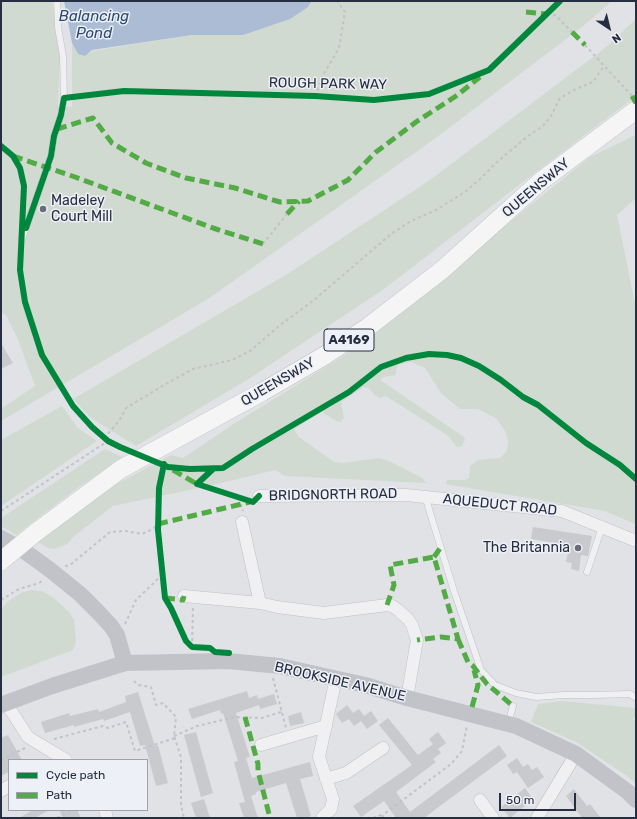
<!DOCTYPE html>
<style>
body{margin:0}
#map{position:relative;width:637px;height:819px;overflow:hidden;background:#e1e2e6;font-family:Rubik,sans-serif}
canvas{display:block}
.frame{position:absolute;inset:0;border:2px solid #262e41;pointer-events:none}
.legend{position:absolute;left:8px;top:759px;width:140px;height:52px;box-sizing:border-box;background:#edf0f6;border:1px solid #9da2ae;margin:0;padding:5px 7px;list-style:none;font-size:12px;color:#262e41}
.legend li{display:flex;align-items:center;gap:8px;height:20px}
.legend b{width:20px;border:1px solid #9da2ae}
.north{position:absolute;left:589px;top:8px;width:40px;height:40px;-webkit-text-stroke:3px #edf0f6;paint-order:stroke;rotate:145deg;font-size:11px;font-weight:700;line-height:16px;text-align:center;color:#262e41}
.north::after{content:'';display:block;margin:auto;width:14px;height:18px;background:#262e41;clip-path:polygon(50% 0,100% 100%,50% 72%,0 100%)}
.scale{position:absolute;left:499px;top:793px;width:77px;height:18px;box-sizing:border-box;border:2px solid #262e41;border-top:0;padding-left:5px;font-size:12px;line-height:14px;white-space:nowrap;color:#262e41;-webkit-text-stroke:3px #edf0f6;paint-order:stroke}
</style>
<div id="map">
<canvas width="637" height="819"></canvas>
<div class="frame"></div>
<ul class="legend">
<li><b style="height:5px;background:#00873e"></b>Cycle path</li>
<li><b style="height:5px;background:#53ab46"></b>Path</li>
</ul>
<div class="north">N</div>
<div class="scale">50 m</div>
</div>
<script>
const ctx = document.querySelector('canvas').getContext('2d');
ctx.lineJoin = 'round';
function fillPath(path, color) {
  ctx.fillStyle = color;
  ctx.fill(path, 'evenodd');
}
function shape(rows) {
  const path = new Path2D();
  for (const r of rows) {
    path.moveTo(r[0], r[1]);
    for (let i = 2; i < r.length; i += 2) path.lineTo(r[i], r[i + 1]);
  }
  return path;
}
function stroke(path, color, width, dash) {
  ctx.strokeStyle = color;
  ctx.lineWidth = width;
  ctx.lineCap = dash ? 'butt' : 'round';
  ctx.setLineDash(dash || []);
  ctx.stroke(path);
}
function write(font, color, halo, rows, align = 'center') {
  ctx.font = font + ' Rubik,sans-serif';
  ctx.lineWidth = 3;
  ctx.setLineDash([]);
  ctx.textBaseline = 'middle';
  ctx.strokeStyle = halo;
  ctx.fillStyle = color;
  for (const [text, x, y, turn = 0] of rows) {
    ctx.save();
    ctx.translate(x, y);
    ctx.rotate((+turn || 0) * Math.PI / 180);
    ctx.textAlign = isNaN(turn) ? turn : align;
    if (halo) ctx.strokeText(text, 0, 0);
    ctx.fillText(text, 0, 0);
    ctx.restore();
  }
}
fillPath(shape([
 [1,1,52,1,60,58,58,106,72,107,72,43,78,54,85,56,92,51,192,35,230,35,308,7,312,1,612,1,582,27,437,137,208,299,1,421,1,409,35,386,19,342,7,317,1,311],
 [636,19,636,96,536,172,384,289,247,380,136,446,91,418,73,399,289,273,430,180,605,48],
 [636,135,636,198,617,215,636,309,636,522,635,524,605,511,445,484,448,480,465,480,469,478,470,466,478,460,500,458,507,451,508,441,505,431,497,419,478,409,460,409,441,393,425,368,411,362,398,365,396,370,396,375,383,377,380,380,464,437,465,440,462,446,457,447,447,435,386,396,380,398,375,395,368,388,364,387,341,402,344,418,341,422,336,421,322,412,294,429,299,437,334,462,343,463,379,458,391,462,422,478,426,483,285,476,275,470,213,485,113,506,73,537,67,544,54,549,48,548,38,542,113,486,171,455,183,458,232,425,345,355,590,157],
 [62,406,78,428,97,441,1,506,1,440],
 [105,449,122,457,72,492,16,535,1,526,1,518],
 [31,590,42,591,54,598,69,612,74,620,76,641,73,650,1,677,1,610,7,602,21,593],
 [561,701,636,708,636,715,633,720,636,721,636,784,627,776,576,742,531,722,538,704]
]), '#d0dad0');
fillPath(shape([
 [64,1,312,1,308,7,290,19,243,35,192,35,92,50,85,56,78,54,72,43]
]), '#acbcd4');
fillPath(shape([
 [1,343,13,363,1,369],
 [533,527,592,536,588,556,581,555,579,571,571,569,572,563,566,562,568,552,565,552,566,545,531,539],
 [247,691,249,698,257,695,258,699,274,694,277,704,260,709,259,705,236,713,250,757,246,758,252,778,310,762,313,776,300,779,311,816,305,818,297,818,286,783,256,792,256,794,251,796,258,818,244,818,239,803,245,802,234,762,238,761,223,713,221,714,220,710,192,719,188,709],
 [138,692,155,746,158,745,168,783,156,786,145,745,140,746,130,712,104,721,103,719,74,727,74,725,45,733,41,722,69,713,70,716,98,709,99,712,126,702,125,696],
 [347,705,353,713,359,709,364,716,371,711,378,721,367,729,361,721,354,726,349,719,342,723,336,714],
 [301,712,304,723,290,726,288,716],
 [388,718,418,755,433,744,429,739,438,732,446,743,438,749,441,753,433,759,436,762,396,792,410,812,499,745,507,756,424,818,396,818,384,801,361,817,353,806,412,765,379,725],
 [196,732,213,793,201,797,184,735],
 [8,735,22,760,9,760,9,772,1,776,1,738],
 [517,758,523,767,528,764,532,770,537,767,544,777,528,788,517,772,513,774,507,765],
 [525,788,533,799,510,818,501,807],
 [574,789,587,806,590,804,601,818,582,818,566,796],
 [204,799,210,818,196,818,191,803],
 [33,810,49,810,35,818,19,818],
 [59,810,77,810,81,818,63,818]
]), '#c9cace');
const lane = shape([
 [22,239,51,156,54,136,61,115,64,98,63,56,58,27,57,1],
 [425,496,454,591,481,670,495,685,516,693,536,697,564,695,594,695,630,694,636,698],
 [587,572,602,527],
 [508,724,513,706]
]);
const street = shape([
 [259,496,406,495,562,511,636,541],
 [242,522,260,603],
 [184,596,260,603,277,607,324,613,387,605,392,606,398,610,408,619,412,625,417,640,407,698],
 [6,703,28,737,36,742,66,760],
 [261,745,326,726],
 [326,779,346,773,383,748],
 [1,791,9,786],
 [480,800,493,818],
 [105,810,107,818],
 [322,818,331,809,333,799,319,757,336,678],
 [537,818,576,754]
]);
const primary = shape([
 [35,533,121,469,262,392,324,356,368,327,442,270,541,181,636,110]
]);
stroke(lane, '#bfc0c4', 7);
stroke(street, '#bfc0c4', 13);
stroke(primary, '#bcbfc4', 19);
stroke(shape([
 [547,14,555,15,572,32],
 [585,45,632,96],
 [315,96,322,77,339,48,345,12,337,1],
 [71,97,124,91,315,96,374,100,429,94,489,70,560,1],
 [263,244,287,214],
 [104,438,119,421,126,408,164,385,193,369,232,360,250,351,279,326,314,300,391,234,411,221,436,210,465,192,480,179,496,163,528,136,543,126,551,116,560,98,576,89,593,82,604,66],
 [241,504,243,511],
 [1,511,108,441],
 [65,566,70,565,110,532,126,531,142,534,153,529,158,524],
 [1,600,19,589,39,583,43,580],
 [125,624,136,600,162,575],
 [192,647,193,607],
 [273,678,286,728],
 [134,681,138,685,151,687,156,705,163,703,176,717,174,736,181,757,181,805,184,818],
 [174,736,197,726,235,717,262,718,281,712],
 [54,739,103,726,108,728,126,722,135,751,175,738],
 [1,760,25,748],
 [1,803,1,805],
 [57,818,72,810],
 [373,818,384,814],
 [382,818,384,814,451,764,462,751,467,725]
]), '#c2c3c9', 2, [3, 3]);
stroke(lane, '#f0f0f3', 6);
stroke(street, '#f0f0f3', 12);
stroke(shape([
 [1,538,23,550,49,569,80,594,97,611,111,626,117,635,125,663],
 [1,705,52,686,125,663,228,661,280,666,365,685,407,698,516,726,576,754,628,792,636,800]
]), '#c2c3c9', 16);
stroke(primary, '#f5f5f6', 18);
const primaryBridge = shape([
 [1,561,35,533]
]);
stroke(primaryBridge, '#bcbfc4', 19, []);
stroke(primaryBridge, '#f5f5f6', 18);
stroke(shape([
 [526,12,547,14],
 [572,32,585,45],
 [632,96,636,103],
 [57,129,93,118,112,143,146,163,186,178,235,188,280,202,308,201,348,180,376,152,416,122,456,96,480,77],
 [13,156,75,177,213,228,263,244],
 [287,214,299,201],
 [173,470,197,484],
 [158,524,250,502],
 [434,557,441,547],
 [165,598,183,600,184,596],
 [387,605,394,585,390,565,434,557,458,639,441,637,417,640],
 [458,639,468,662,473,666,487,684,513,706],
 [472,707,478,685,474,670],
 [245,717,258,764,258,771,270,818]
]), '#53ab46', 5, [10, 5]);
stroke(shape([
 [1,146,13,156,20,168,24,186,20,270,25,302,42,355,73,406,92,427,108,441,120,447,168,467,190,469,223,468,252,449,349,392,381,367,406,358,429,354,447,355,461,358,479,366,501,380,523,397,538,405,586,443,620,465,636,479],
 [26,228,51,156,54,136,61,115,64,98,124,91,315,96,374,100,429,94,489,70,560,1],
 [164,464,159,488,158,530,165,598,171,608,186,641,192,647,210,648,215,652,229,653],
 [213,469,197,484,253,502,259,496]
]), '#00873e', 6);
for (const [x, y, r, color] of [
 [43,209,4,"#676d7b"],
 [578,548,4,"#676d7b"]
]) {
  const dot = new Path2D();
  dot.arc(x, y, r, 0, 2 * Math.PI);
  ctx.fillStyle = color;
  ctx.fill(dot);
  stroke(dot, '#edf0f6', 1.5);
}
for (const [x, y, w] of [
 [349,340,50]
]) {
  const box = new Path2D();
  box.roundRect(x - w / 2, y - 11, w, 22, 3);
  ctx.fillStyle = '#edf0f6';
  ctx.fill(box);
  stroke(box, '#262e41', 1);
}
write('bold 13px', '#262e41', null, [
 ["A4169",349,340]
]);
write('14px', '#262e41', '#edf0f6', [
 ["ROUGH PARK WAY",328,84,1],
 ["QUEENSWAY",536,188,-40],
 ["QUEENSWAY",278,382,-30],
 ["BRIDGNORTH ROAD",333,495,-1],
 ["AQUEDUCT ROAD",500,505,6],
 ["BROOKSIDE AVENUE",340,682,13]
]);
write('14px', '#262e41', '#edf0f6', [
 ["Madeley",51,201],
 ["Court Mill",51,217],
 ["The Britannia",570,548,"right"]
], 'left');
write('italic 15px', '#2c4978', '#edf0f6', [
 ["Balancing",94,17],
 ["Pond",94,34]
]);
</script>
